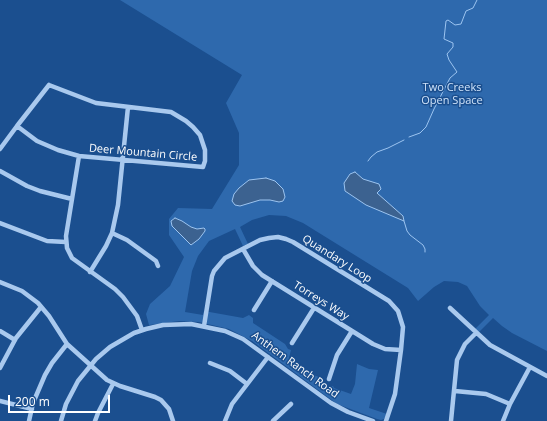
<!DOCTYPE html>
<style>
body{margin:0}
#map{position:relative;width:547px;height:421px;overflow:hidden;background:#1b4f8f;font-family:"Open Sans",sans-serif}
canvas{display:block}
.scale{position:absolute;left:8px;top:395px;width:102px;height:18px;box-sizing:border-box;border:2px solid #fff;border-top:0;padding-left:5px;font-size:12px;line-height:14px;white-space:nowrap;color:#fff;-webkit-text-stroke:3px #1b4f8f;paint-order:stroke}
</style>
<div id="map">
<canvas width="547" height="421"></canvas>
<div class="scale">200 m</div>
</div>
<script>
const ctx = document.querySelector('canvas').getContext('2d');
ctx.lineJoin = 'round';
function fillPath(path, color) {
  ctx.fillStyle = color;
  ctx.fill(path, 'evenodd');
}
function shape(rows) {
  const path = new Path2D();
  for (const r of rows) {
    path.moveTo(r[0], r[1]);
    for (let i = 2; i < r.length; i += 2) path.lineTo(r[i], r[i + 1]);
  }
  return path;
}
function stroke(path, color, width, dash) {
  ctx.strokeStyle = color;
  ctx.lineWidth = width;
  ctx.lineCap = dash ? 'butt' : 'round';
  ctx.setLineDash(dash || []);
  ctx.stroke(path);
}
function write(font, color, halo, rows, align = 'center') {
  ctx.font = font + ' "Open Sans",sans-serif';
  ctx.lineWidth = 3;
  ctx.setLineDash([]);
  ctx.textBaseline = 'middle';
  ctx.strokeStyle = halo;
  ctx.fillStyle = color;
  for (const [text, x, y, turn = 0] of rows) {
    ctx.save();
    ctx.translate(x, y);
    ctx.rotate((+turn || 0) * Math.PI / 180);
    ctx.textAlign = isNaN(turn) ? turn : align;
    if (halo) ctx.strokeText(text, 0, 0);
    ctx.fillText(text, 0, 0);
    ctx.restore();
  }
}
fillPath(shape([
 [120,0,547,0,547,351,512,333,502,326,493,318,479,332,475,329,489,315,480,306,467,286,458,282,444,281,434,287,418,301,408,288,303,223,286,216,269,215,252,220,240,227,248,244,243,246,235,229,209,241,198,256,192,271,185,312,203,315,204,311,243,318,249,315,253,318,253,323,285,344,288,349,291,350,289,358,304,371,321,378,323,384,326,387,333,386,334,388,351,394,355,384,357,364,369,369,378,370,369,408,387,414,384,419,381,420,377,419,337,404,252,341,229,329,199,322,179,321,149,325,146,314,150,304,170,286,184,257,169,235,169,219,178,208,212,209,239,165,239,133,226,103,242,75]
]), '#2e69ad');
const water = shape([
 [355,172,363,179,379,184,381,189,377,193,403,216,404,221,366,205,345,191,344,183,350,174,355,172],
 [266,178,275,181,283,189,285,197,283,201,279,202,270,200,260,200,240,206,235,205,232,201,234,194,239,188,249,180,266,178],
 [175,218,182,221,191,227,197,229,204,228,205,229,205,231,199,239,191,245,172,226,171,221,175,218]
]);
fillPath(water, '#3c6290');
stroke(water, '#9cc4f0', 1);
stroke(shape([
 [409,137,420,133,426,127,434,109,450,78,457,72,449,60,447,54,453,47,453,43,444,39,446,21,448,20,455,25,461,24,466,11,473,8,477,0],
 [368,161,371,157,377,152,388,148,404,140],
 [404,221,407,231,410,235,423,245,425,249,425,252]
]), '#9cc4f0', 1);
stroke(shape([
 [49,85,96,103,171,112,186,121,193,127,200,135,205,150,205,161,203,167,79,156,58,150,37,141,17,126,49,85],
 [0,149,17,126],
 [79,156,66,236,67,248,72,258,115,289,123,297,137,316,142,330],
 [0,171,27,186,40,191,72,199],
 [0,223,47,241,66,242],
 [112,233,127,240,156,261,158,266],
 [243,249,253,266,262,275,373,344,385,349,401,350],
 [90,272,106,246,112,233,118,205,128,107],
 [0,282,22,291,38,303,49,316,67,344,107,380,120,386,155,397,161,400,169,409,173,421],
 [450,308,490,345,547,376],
 [254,310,272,281],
 [204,326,212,276,214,271,225,258,260,240,269,238,278,237,286,239,293,242,389,301,398,311,403,327,401,350,395,394,386,421],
 [0,331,15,340],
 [292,343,314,308],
 [210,363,230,371,247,384],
 [0,368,16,338,41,307],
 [329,379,337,355,352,331],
 [455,391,486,394,510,404],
 [0,401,32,409],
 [29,421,33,403,45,375,52,363,67,344],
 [61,421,66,404,78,381,96,359,110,347,134,333,146,329,163,325,191,324,225,331,243,339,331,403,348,412,373,421],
 [95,421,98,413,113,384],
 [225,421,232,404,268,357],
 [273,421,291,404],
 [451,421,457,360,465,344,476,333],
 [503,421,510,404,530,367]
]), '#a9c9ee', 4.5);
write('11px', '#cfe3fa', '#1b4f8f', [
 ["Two Creeks",452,88],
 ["Open Space",452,101]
]);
write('11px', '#fff', '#1b4f8f', [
 ["Deer Mountain Circle",143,153,5],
 ["Quandary Loop",337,259,32],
 ["Torreys Way",321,301,32],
 ["Anthem Ranch Road",295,365,36]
]);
</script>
